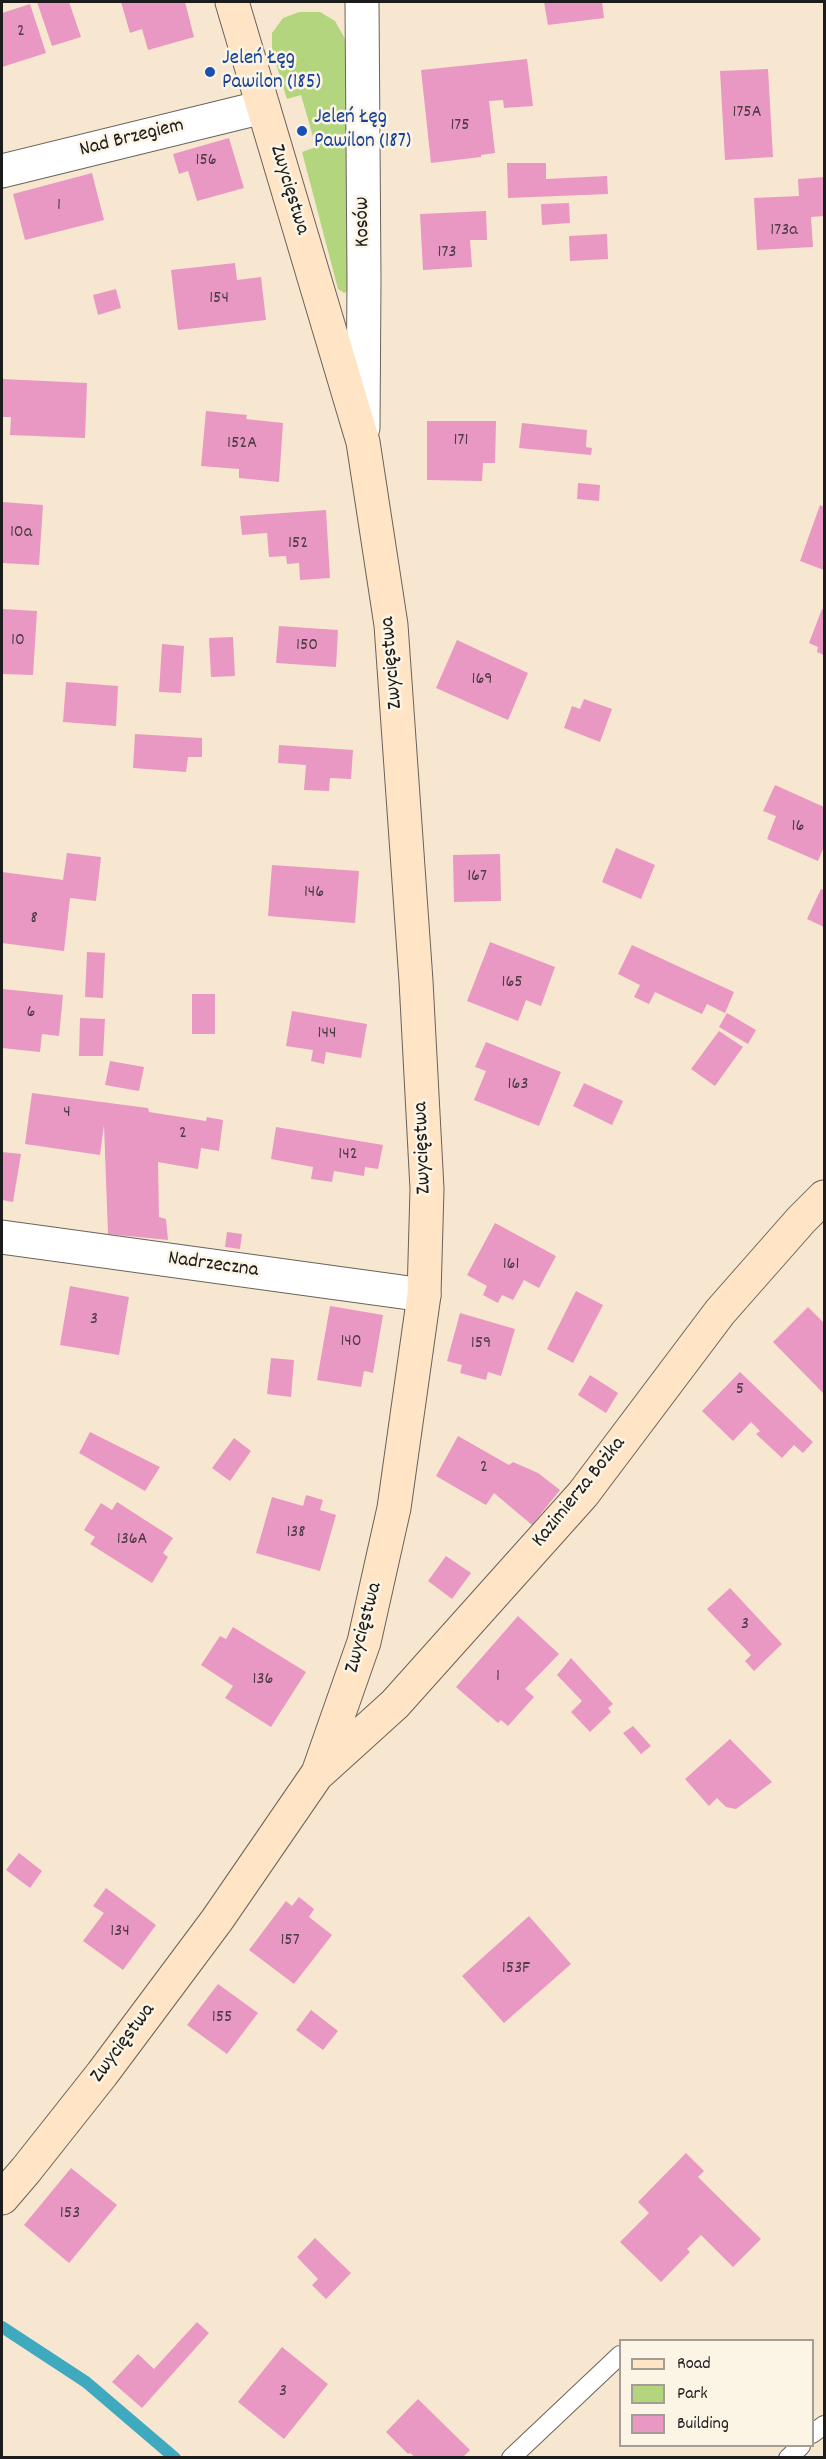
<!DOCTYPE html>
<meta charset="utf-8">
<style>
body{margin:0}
#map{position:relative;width:826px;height:2459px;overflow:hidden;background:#f8e7d0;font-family:Dekko,sans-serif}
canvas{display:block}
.frame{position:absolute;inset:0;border:3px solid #1c1c1c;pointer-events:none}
.legend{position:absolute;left:619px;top:2339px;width:195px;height:108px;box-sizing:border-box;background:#fcf5e5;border:2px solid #a29e95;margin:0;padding:8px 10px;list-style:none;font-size:18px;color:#1c1c1c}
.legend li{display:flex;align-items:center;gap:12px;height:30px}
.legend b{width:30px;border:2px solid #a29e95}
</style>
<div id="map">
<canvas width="826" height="2459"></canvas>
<div class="frame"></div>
<ul class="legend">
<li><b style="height:8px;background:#ffe4c6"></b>Road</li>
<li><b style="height:16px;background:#b2d57e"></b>Park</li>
<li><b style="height:16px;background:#e898c3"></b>Building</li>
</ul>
</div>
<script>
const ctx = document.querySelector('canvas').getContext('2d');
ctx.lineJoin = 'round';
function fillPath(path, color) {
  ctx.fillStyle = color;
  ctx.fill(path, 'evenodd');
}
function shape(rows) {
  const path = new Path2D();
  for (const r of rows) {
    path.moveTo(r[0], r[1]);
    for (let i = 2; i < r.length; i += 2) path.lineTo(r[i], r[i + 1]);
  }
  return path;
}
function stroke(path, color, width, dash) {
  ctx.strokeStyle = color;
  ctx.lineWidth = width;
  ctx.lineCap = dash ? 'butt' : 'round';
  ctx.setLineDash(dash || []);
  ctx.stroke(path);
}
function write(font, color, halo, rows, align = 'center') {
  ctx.font = font + ' Dekko,sans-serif';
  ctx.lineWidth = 5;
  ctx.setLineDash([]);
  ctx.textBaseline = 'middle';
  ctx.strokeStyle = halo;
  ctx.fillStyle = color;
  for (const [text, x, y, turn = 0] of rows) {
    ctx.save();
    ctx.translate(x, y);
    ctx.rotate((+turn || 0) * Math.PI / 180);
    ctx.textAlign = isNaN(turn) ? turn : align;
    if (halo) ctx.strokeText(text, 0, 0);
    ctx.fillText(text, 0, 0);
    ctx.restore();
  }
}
fillPath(shape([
 [299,12,320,12,335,21,344,37,349,51,351,289,344,293,338,289,302,152,316,147,301,95,287,99,272,51,272,33,283,18]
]), '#b2d57e');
stroke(shape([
 [2,2327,86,2382,175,2458]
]), '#3fa9bf', 12);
fillPath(shape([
 [37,2,69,2,81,37,52,46],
 [121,2,185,2,194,37,148,50,142,29,130,33],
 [544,2,602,2,604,18,548,25],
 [30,4,46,53,2,67,2,13],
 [527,59,533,106,504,108,503,100,489,101,495,153,481,155,481,157,431,163,421,70],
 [768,69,773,157,725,160,720,71],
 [229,138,244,188,197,201,188,171,179,174,173,154],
 [507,163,546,163,546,179,607,176,608,194,508,198],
 [92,173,104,220,25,240,13,194],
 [824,177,824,216,811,217,813,247,757,250,754,198,799,196,798,179],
 [569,203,570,223,542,225,541,204],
 [486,211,487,240,470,240,472,267,423,270,420,214],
 [607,234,608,259,570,261,569,236],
 [235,263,237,280,261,277,266,320,178,330,171,270],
 [116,289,121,308,98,315,93,295],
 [2,379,87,383,85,438,10,435,11,417,2,417],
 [206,411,247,415,246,419,283,423,279,482,239,478,239,469,201,466],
 [427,421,496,421,495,463,483,463,482,481,427,480],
 [522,423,587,430,586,447,592,448,591,455,519,448],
 [578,483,600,485,599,501,577,499],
 [2,502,43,505,39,565,2,563],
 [820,505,824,507,824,570,800,561],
 [326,510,330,578,300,580,299,563,287,564,286,556,269,557,267,533,242,535,240,516],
 [2,609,37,611,33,675,2,674],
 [822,609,824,610,824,655,817,652,818,647,809,643],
 [279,626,338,630,336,667,276,663],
 [233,637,235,676,211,677,209,638],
 [457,640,528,673,508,720,436,688],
 [162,644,184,646,181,693,159,692],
 [66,682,118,686,116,726,63,722],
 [584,699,612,709,600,742,564,728,572,706,580,709],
 [135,734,202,738,202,757,188,757,186,772,133,768],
 [279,745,353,750,351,779,330,778,329,791,304,790,306,765,278,763],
 [775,785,824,807,824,847,818,861,767,839,776,816,763,811],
 [616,848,655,865,641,899,602,882],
 [67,853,101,857,96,901,70,898,64,951,2,943,2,872,63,880],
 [500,854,501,901,454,902,453,855],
 [272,865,359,871,355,923,268,916],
 [821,889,824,890,824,927,807,919],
 [490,942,555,967,541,1006,526,1000,518,1021,467,1001],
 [632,945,734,992,725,1013,707,1004,702,1014,655,992,649,1004,634,997,640,985,618,974],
 [87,952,105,953,103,998,85,997],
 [2,989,63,995,59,1036,42,1034,40,1052,2,1048],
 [192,994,215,994,215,1034,192,1034],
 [292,1011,367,1024,361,1058,326,1052,324,1064,311,1061,313,1050,286,1046],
 [727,1013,756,1030,748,1044,719,1027],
 [80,1018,105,1019,103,1056,79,1056],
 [719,1031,743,1047,715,1086,691,1069],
 [486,1042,561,1072,539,1126,474,1100,486,1071,475,1067],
 [110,1061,144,1067,139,1091,105,1085],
 [584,1083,623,1101,612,1125,573,1106],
 [32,1093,148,1108,149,1112,206,1121,207,1117,223,1120,219,1151,201,1148,198,1169,158,1162,159,1217,166,1219,168,1240,108,1234,104,1125,100,1155,25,1144],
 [276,1127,383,1145,378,1169,365,1167,364,1176,334,1171,332,1182,311,1179,313,1167,271,1159],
 [2,1152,21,1154,13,1202,2,1200],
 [495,1223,556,1256,539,1288,524,1280,513,1300,502,1295,498,1303,483,1295,487,1286,467,1275],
 [227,1232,242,1234,240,1249,225,1247],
 [70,1286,129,1297,119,1355,60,1345],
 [576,1291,603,1305,573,1363,547,1349],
 [330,1306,383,1315,373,1373,364,1371,361,1387,317,1380],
 [808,1307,824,1323,824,1394,773,1342],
 [460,1313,515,1329,501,1376,488,1372,486,1380,460,1373,462,1365,447,1361],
 [271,1358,294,1360,291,1397,267,1394],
 [740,1372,813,1442,803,1453,794,1445,782,1458,756,1434,760,1431,751,1422,733,1441,702,1411],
 [590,1375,618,1393,606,1413,578,1395],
 [90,1432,160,1467,145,1491,79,1453],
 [458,1436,509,1465,513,1462,538,1473,560,1490,532,1525,494,1493,486,1505,436,1476],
 [234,1438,251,1451,230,1481,212,1468],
 [306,1495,323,1500,320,1510,336,1515,320,1571,256,1553,272,1497,303,1506],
 [117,1502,173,1538,163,1553,168,1557,152,1583,90,1544,95,1537,84,1530,101,1503,112,1510],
 [446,1556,471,1573,452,1599,428,1581],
 [730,1588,782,1644,754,1671,745,1661,751,1655,707,1609],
 [518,1616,559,1654,525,1689,534,1697,508,1726,501,1720,498,1723,456,1687],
 [233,1627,306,1672,271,1727,225,1698,233,1686,201,1665,220,1636,226,1639],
 [571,1658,613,1704,608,1708,611,1712,590,1732,571,1712,582,1701,557,1675],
 [633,1726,651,1746,641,1754,623,1733],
 [730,1739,772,1782,736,1809,726,1807,717,1798,709,1806,685,1779],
 [19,1853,42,1871,30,1888,6,1870],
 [106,1888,156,1925,123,1970,83,1941,104,1913,93,1906],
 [299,1897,314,1909,309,1917,332,1935,294,1984,249,1950,286,1901,292,1906],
 [529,1916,571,1964,504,2023,462,1976],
 [218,1984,258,2013,227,2054,187,2025],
 [311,2010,338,2031,323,2050,296,2030],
 [686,2153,704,2171,698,2177,761,2239,733,2267,701,2235,687,2249,690,2252,661,2282,620,2242,649,2213,638,2202],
 [71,2168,117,2205,69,2263,24,2225],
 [315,2238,351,2273,326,2299,312,2285,318,2279,297,2257],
 [197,2322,209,2333,142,2408,112,2382,138,2354,154,2369],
 [282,2347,328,2384,284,2439,238,2402],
 [418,2399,470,2450,463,2457,415,2457,410,2453,408,2454,386,2432]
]), '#e898c3');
const lane = shape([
 [812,2434,824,2425],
 [511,2458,620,2355],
 [788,2458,801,2446]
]);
const street = shape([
 [362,2,364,280,363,428],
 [2,171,263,107],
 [2,1237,424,1295]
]);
const secondary = shape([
 [320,1772,395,1704,583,1494,720,1312,801,1220,824,1197],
 [2,2198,26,2170,102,2074,217,1920,318,1773,364,1642,394,1508,424,1295,427,1189,416,981,391,625,363,442,232,2]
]);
stroke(lane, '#69635b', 20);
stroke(street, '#69635b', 35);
stroke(secondary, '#69635b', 35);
stroke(lane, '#fff', 18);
stroke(street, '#fff', 33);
stroke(secondary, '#ffe4c6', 33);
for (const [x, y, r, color] of [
 [210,72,6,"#1a4fb4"],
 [302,131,6,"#1a4fb4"]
]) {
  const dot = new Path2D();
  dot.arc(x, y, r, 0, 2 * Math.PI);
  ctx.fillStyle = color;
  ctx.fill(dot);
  stroke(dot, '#fcf5e5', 2);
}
write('18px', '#4f3b46', null, [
 ["2",21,33],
 ["175A",747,114],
 ["175",460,127],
 ["156",206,162],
 ["1",59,207],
 ["173a",784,232],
 ["173",447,254],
 ["154",219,300],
 ["171",461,442],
 ["152A",242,445],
 ["10a",21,534],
 ["152",298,545],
 ["10",18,642],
 ["150",307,647],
 ["169",482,681],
 ["16",798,828],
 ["167",477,878],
 ["146",314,894],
 ["8",34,920],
 ["165",512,984],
 ["6",31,1014],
 ["144",327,1035],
 ["163",518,1086],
 ["4",67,1114],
 ["2",183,1135],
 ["142",348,1156],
 ["161",511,1266],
 ["3",94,1321],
 ["140",351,1343],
 ["159",481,1345],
 ["5",740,1391],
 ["2",484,1469],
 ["138",296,1534],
 ["136A",132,1541],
 ["3",745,1626],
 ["1",498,1678],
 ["136",263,1681],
 ["134",120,1933],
 ["157",290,1942],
 ["153F",516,1970],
 ["155",222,2019],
 ["153",70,2215],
 ["3",283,2393]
]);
write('21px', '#164399', '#fcf5e5', [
 ["Jeleń Łęg",222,60],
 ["Pawilon (185)",222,84],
 ["Jeleń Łęg",314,119],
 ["Pawilon (187)",314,143]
], 'left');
write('21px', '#1c1c1c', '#fcf5e5', [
 ["Nad Brzegiem",132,139,-14],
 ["Zwycięstwa",288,190,73],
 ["Kosów",364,222,-91],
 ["Zwycięstwa",393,663,-95],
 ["Zwycięstwa",424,1148,-92],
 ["Nadrzeczna",213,1266,8],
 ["Kazimierza Bożka",580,1493,-51],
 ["Zwycięstwa",365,1628,-75],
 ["Zwycięstwa",124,2044,-53]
]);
</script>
